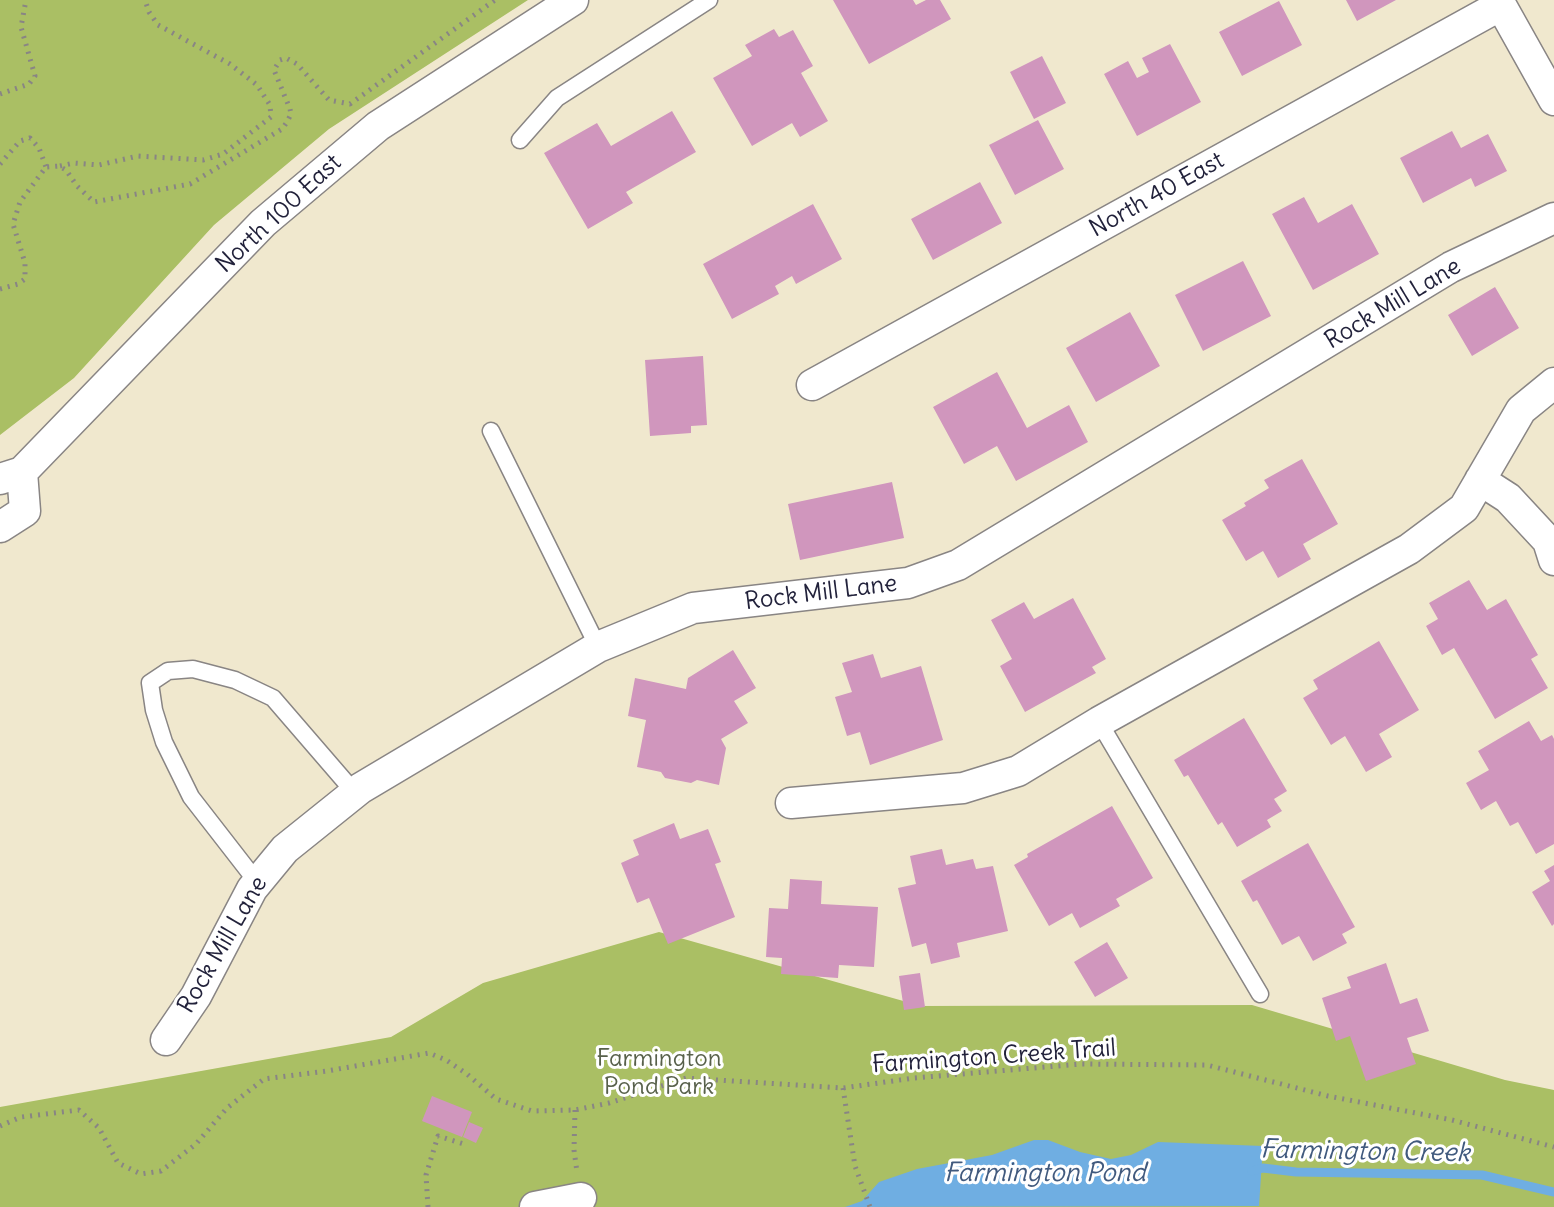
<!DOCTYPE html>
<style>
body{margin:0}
canvas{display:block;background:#f0e8ce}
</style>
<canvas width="1554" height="1207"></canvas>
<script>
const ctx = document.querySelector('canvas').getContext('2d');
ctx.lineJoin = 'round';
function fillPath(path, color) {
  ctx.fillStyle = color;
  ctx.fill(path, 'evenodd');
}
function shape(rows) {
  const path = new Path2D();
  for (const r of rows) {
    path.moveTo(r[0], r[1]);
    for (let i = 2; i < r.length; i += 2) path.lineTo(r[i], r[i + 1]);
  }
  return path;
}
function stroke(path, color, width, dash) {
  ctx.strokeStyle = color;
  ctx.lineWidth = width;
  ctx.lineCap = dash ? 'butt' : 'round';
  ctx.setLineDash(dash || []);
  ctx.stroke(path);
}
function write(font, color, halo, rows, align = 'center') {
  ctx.font = font + ' Delius,sans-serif';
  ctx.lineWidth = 6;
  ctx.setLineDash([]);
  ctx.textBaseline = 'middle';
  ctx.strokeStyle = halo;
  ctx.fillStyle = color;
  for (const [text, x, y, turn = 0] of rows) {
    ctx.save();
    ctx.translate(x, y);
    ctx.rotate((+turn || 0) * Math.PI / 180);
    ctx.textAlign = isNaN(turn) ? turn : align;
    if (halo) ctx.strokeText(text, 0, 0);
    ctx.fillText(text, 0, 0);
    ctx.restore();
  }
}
fillPath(shape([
 [0,0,528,0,329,129,214,225,74,378,0,435],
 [659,932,921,1006,1252,1005,1505,1080,1554,1090,1554,1207,0,1207,0,1107,391,1037,483,983]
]), '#aabf64');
fillPath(shape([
 [1034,1140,1048,1140,1080,1152,1111,1159,1131,1155,1158,1142,1263,1146,1259,1206,845,1207,862,1201,879,1182,917,1169,992,1155]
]), '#6faee2');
stroke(shape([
 [1252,1171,1263,1168,1296,1172,1482,1175,1554,1192]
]), '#6faee2', 9);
fillPath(shape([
 [833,0,913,0,916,5,926,0,940,0,951,19,869,64],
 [1346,0,1396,0,1357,21],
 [1279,1,1302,45,1242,76,1219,32],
 [774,29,779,37,793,30,813,66,801,73,828,121,800,137,792,123,752,146,713,78,752,56,745,45],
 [1170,44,1201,102,1137,136,1104,74,1128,61,1137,78,1149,72,1142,58],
 [1042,56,1066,103,1034,119,1010,72],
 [672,111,696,152,626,192,633,203,588,229,544,153,597,123,611,146],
 [1038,120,1064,169,1015,195,989,145],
 [1452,131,1461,148,1488,134,1507,171,1475,187,1471,178,1423,203,1400,158],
 [980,182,1002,223,933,260,911,219],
 [1304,197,1318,223,1352,204,1379,254,1313,290,1272,214],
 [813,204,842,259,796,284,792,276,775,286,779,294,732,319,703,264],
 [1243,261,1271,316,1203,351,1175,295],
 [1495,287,1519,328,1472,356,1448,315],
 [1130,312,1160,366,1096,402,1066,348],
 [703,356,707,425,691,426,691,433,650,436,645,360],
 [997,372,1027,428,1069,405,1088,442,1016,481,997,446,964,464,933,407],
 [1302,459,1338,524,1303,544,1311,559,1278,578,1263,551,1246,561,1222,520,1246,506,1244,503,1269,488,1264,480],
 [892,482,904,538,800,560,788,504],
 [1469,580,1487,610,1506,599,1538,655,1531,659,1548,688,1495,719,1454,648,1442,655,1426,626,1438,619,1429,603],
 [1073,598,1106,659,1092,667,1096,673,1025,712,1000,666,1012,659,991,620,1024,602,1034,619],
 [1379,641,1419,710,1379,734,1392,757,1366,772,1345,736,1331,745,1303,698,1318,689,1313,680],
 [733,650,756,688,734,701,748,723,721,739,726,748,719,785,697,780,691,783,665,778,661,772,637,767,646,720,628,716,635,678,686,689,688,678],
 [873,654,881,678,921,666,943,740,870,765,860,732,847,736,835,697,852,692,842,663],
 [1244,718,1287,791,1274,799,1282,811,1267,820,1271,827,1237,847,1222,822,1218,825,1188,775,1184,777,1174,760],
 [1529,721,1541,741,1552,735,1554,739,1554,844,1536,854,1518,822,1510,826,1496,801,1481,810,1466,783,1489,770,1478,751],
 [1112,806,1153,878,1116,899,1120,906,1080,928,1072,913,1049,926,1014,865,1028,857,1027,854],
 [674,823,680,839,708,829,721,862,715,864,735,917,668,944,649,898,637,903,621,863,639,855,633,840],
 [1308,843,1355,927,1342,934,1347,943,1313,961,1299,936,1282,945,1257,900,1253,902,1241,881],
 [942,849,946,865,973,859,976,869,993,866,1008,931,957,943,960,957,931,964,926,943,912,947,898,888,916,884,910,856],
 [1554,865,1554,924,1552,926,1532,892,1550,881,1544,871],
 [790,879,822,881,821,904,878,907,874,967,839,965,838,978,781,974,782,958,766,957,769,908,788,909],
 [1107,942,1128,978,1095,997,1074,962],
 [1386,963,1400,1004,1417,998,1429,1031,1407,1038,1416,1064,1366,1081,1350,1036,1336,1041,1322,998,1351,988,1347,977],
 [920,973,925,1007,904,1010,899,976],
 [432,1096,472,1112,462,1137,422,1121],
 [469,1122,483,1128,476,1143,463,1137]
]), '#d096bd');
const service = shape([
 [520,140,557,98,709,0],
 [491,431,598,647],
 [1099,722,1260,994],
 [257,882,191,797,164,742,154,710,150,683,168,671,193,669,235,680,273,698,355,793]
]);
const minor = shape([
 [1498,0,1554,100],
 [812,385,1501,5],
 [0,479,22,472,263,223,378,126,573,0],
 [1480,480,1508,498,1548,541,1554,560],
 [0,527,25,511,22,472],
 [791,803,963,788,1018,771,1099,722,1409,549,1464,508,1521,410,1554,383],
 [166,1040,196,996,252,889,285,849,361,788,598,647,693,608,908,583,958,565,1451,267,1554,218],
 [535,1207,581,1198]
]);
stroke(service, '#898584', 19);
stroke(minor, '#898584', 33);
stroke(shape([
 [0,94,29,84,35,76,21,27,26,0],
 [0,164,20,141,30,138,39,148,46,167],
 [60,166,74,163,99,165,138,156,203,160,223,154,271,117,270,105,257,85,230,64,158,25,149,12,145,0],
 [0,289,18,284,25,279,25,263,13,224,20,202,46,167,59,166,66,170,77,186,94,202,190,184,282,129,287,122,291,114,290,109,274,70,280,60,286,58,297,64,329,100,350,104,495,0],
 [843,1088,855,1166,870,1207],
 [575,1110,574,1150,577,1172],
 [0,1126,21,1117,79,1110,99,1128,118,1163,141,1174,161,1171,196,1144,227,1108,264,1079,327,1071,429,1053,446,1060,467,1074,496,1099,532,1111,575,1110,609,1103,686,1078,843,1088,914,1078,1081,1064,1207,1065,1328,1096,1452,1120,1554,1147],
 [428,1207,426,1175,438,1136,467,1145]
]), '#898584', 5, [2, 6]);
stroke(service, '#fff', 16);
stroke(minor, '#fff', 30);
write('24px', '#22223b', '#fff', [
 ["North 40 East",1157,195,-29],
 ["North 100 East",279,214,-43],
 ["Rock Mill Lane",1393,304,-31],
 ["Rock Mill Lane",821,593,-7],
 ["Rock Mill Lane",223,945,-60],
 ["Farmington Creek Trail",994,1057,-4]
]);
write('24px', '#58614b', '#fff', [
 ["Farmington",659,1059],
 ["Pond Park",659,1087]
]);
write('italic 26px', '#415a7e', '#fff', [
 ["Farmington Creek",1365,1152,1],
 ["Farmington Pond",1045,1174]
]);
</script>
